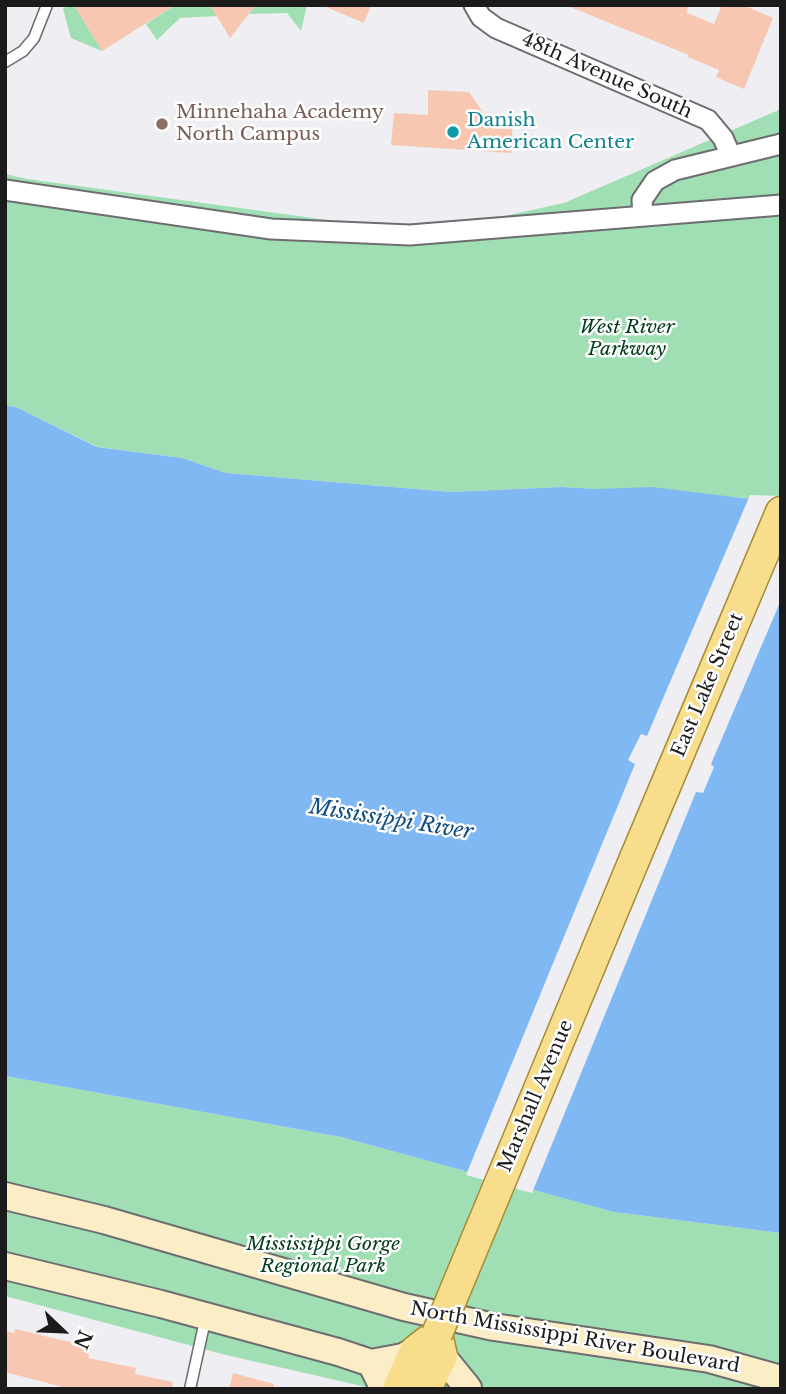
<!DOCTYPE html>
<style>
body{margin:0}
#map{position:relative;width:786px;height:1394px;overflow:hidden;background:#efeff3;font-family:"Libre Baskerville",serif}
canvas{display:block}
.frame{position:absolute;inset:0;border:7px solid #1b1b1c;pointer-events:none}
.north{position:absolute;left:28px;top:1296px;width:70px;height:70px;-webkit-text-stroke:5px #fff;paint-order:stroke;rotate:113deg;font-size:19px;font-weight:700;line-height:28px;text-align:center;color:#1b1b1c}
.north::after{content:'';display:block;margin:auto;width:24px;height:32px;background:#1b1b1c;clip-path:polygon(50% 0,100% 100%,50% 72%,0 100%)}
</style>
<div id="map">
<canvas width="786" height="1394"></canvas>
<div class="frame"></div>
<div class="north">N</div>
</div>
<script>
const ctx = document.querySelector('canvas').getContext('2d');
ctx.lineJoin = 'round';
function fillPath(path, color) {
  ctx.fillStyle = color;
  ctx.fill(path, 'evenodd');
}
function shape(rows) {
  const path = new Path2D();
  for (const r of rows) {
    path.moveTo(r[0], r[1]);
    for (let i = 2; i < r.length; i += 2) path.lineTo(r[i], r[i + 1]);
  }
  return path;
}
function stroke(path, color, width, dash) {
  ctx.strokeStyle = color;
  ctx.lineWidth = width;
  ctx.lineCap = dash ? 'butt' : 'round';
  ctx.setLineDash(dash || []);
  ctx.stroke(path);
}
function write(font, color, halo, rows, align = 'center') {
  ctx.font = font + ' "Libre Baskerville",serif';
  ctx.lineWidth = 5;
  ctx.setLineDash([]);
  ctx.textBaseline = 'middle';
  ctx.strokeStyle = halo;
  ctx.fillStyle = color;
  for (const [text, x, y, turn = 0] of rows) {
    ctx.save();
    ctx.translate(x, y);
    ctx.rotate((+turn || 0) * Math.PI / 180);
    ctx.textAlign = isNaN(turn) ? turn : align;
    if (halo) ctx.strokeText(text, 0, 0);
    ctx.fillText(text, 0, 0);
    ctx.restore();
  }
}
fillPath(shape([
 [68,5,74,5,102,51,71,38,63,9],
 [175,5,210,5,217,16,180,18,157,40,146,24],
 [256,5,307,5,301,31,287,13,249,14],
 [781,109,781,500,562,487,451,492,226,473,182,458,98,447,16,407,5,405,5,174,27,179,335,221,403,224,495,218,564,203],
 [5,1076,341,1137,614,1212,781,1233,781,1389,375,1389,226,1355,5,1296]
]), '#a0deb3');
fillPath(shape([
 [5,405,16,407,97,447,182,458,226,473,451,492,562,487,597,489,652,487,742,498,781,500,781,1233,614,1212,341,1137,5,1076]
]), '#7fb8f3');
fillPath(shape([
 [750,495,781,496,781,600,711,764,714,767,703,793,696,792,532,1193,466,1175,635,764,628,760,641,734,647,736]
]), '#efeff3');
fillPath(shape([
 [74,5,175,5,102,51],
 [210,5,256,5,230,38],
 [321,5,371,5,364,23],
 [565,5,688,5,687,13,714,24,722,5,743,5,773,18,744,89,716,77,719,70,688,57,689,55],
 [428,90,469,92,487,118,513,120,511,153,391,145,394,113,428,115],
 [15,1329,91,1347,88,1358,136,1368,135,1374,173,1382,172,1389,70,1389,5,1372,5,1331,14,1333],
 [233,1373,274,1384,273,1389,229,1389]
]), '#f7c7b1');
const lane = shape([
 [5,62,23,51,34,38,47,5],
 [190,1389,206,1316]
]);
const street = shape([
 [474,5,481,17,496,28,708,120,723,138,731,156],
 [5,190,271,229,410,235,781,205],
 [643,216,642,200,655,181,675,170,781,144]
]);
const secondary = shape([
 [5,1196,104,1220,404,1307,494,1327,709,1359,781,1379],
 [5,1266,161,1304,338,1352,371,1363,403,1357,415,1351],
 [442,1356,468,1388],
 [371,1363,384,1389]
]);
const primary = shape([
 [635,858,781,512],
 [398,1389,415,1351,437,1334,442,1356,426,1389]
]);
stroke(lane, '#6d6d71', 13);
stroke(street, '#6d6d71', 23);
stroke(secondary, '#6d6d71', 30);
stroke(primary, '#a78b34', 33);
stroke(lane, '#fff', 10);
stroke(street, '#fff', 19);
stroke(secondary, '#fbeec6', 26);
stroke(primary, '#f8dd8d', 30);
const primaryBridge = shape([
 [437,1334,635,858]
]);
stroke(primaryBridge, '#a78b34', 33, []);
stroke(primaryBridge, '#f8dd8d', 30);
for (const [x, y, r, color] of [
 [162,124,7,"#8d6e63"],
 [453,132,7,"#0f9aa8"]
]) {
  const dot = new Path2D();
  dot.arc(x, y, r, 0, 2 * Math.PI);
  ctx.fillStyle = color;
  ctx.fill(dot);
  stroke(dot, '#fff', 2.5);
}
write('19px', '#1b1b1c', '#fff', [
 ["48th Avenue South",607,76,24],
 ["East Lake Street",708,685,-67],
 ["Marshall Avenue",536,1096,-67],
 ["North Mississippi River Boulevard",575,1338,10]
]);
write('19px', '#785e54', '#fff', [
 ["Minnehaha Academy",176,113],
 ["North Campus",176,135]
], 'left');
write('19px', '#0d838f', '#fff', [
 ["Danish",467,121],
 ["American Center",467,143]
], 'left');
write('italic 19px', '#003c1d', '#fff', [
 ["West River",627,328],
 ["Parkway",627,350],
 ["Mississippi Gorge",323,1245],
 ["Regional Park",323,1267]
]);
write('italic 21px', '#0f4c82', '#fff', [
 ["Mississippi River",391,820,9]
]);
</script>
